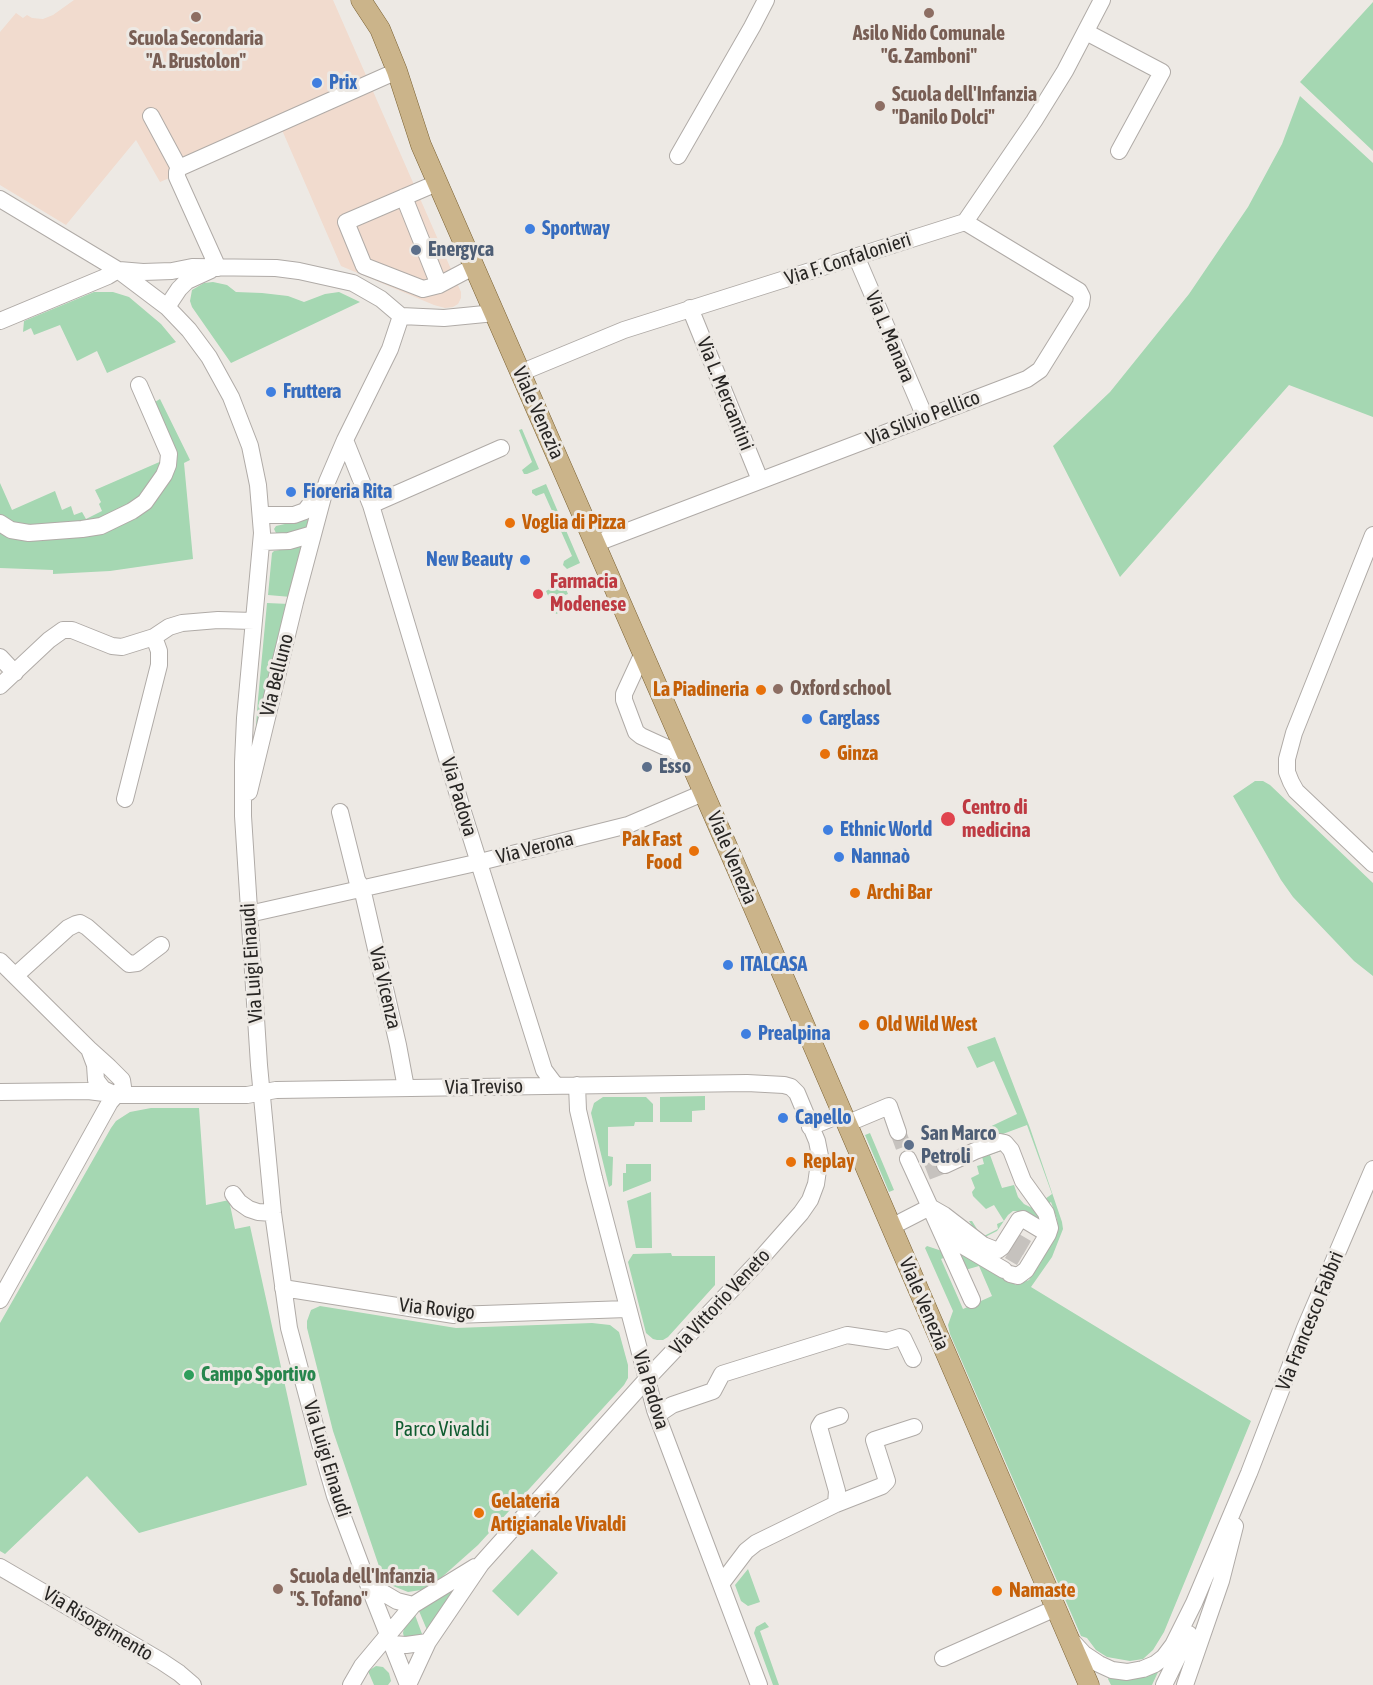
<!DOCTYPE html>
<meta charset="utf-8">
<style>
body{margin:0}
canvas{display:block;background:#ede9e4}
</style>
<canvas width="1373" height="1685"></canvas>
<script>
const ctx = document.querySelector('canvas').getContext('2d');
ctx.lineJoin = 'round';
function fillPath(path, color) {
  ctx.fillStyle = color;
  ctx.fill(path, 'evenodd');
}
function shape(rows) {
  const path = new Path2D();
  for (const r of rows) {
    path.moveTo(r[0], r[1]);
    for (let i = 2; i < r.length; i += 2) path.lineTo(r[i], r[i + 1]);
  }
  return path;
}
function stroke(path, color, width, dash) {
  ctx.strokeStyle = color;
  ctx.lineWidth = width;
  ctx.lineCap = dash ? 'butt' : 'round';
  ctx.setLineDash(dash || []);
  ctx.stroke(path);
}
function write(font, color, halo, rows, align = 'center') {
  ctx.font = font + ' "Asap Condensed",sans-serif';
  ctx.lineWidth = 6;
  ctx.setLineDash([]);
  ctx.textBaseline = 'middle';
  ctx.strokeStyle = halo;
  ctx.fillStyle = color;
  for (const [text, x, y, turn = 0] of rows) {
    ctx.save();
    ctx.translate(x, y);
    ctx.rotate((+turn || 0) * Math.PI / 180);
    ctx.textAlign = isNaN(turn) ? turn : align;
    if (halo) ctx.strokeText(text, 0, 0);
    ctx.fillText(text, 0, 0);
    ctx.restore();
  }
}
fillPath(shape([
 [74,0,333,0,461,292,461,298,458,304,453,307,445,308,434,305,341,266,282,130,160,182,136,140,66,225,0,185,0,32,16,13,23,18,27,15,32,18,43,19,53,15]
]), '#f1dbce');
fillPath(shape([
 [1373,2,1373,151,1300,82],
 [1300,96,1373,163,1373,417,1289,385,1120,577,1053,446,1110,392,1189,294,1248,207,1282,144],
 [213,282,227,285,236,292,262,293,288,296,304,302,325,294,339,292,360,302,231,363,192,307,190,301,192,290,204,283],
 [94,292,113,292,129,297,161,324,176,342,107,373,97,351,77,361,60,325,34,335,31,328,23,332,24,321],
 [160,399,190,460,184,463,193,559,110,571,53,574,53,570,0,568,0,483,12,510,55,491,62,510,71,506,74,515,82,512,86,519,102,511,99,504,101,502,95,490,164,460,143,409],
 [522,429,539,469,527,474,524,474,522,470,532,462,519,430],
 [546,484,580,563,567,569,563,565,564,561,572,556,544,493,536,496,532,493,532,490],
 [307,519,309,521,308,527,304,530,277,535,274,529,276,526],
 [296,547,302,547,291,597,268,595,272,553,274,551],
 [557,585,566,589,568,594,557,598,563,611,556,614,546,591],
 [267,603,289,604,255,739,258,699],
 [1255,781,1263,781,1270,785,1373,883,1373,976,1354,961,1293,897,1281,880,1233,796],
 [995,1037,1030,1128,1062,1222,1063,1229,1052,1257,1031,1287,1251,1421,1164,1632,1153,1650,1143,1659,1130,1661,1107,1657,1096,1650,1087,1638,1081,1636,950,1334,948,1325,953,1311,925,1248,927,1246,942,1251,946,1257,941,1259,963,1309,992,1296,979,1266,965,1270,961,1256,963,1255,970,1257,1016,1285,1029,1280,1058,1229,1057,1219,1051,1202,1048,1204,1045,1199,1052,1194,1027,1125,976,1144,978,1135,981,1131,1017,1114,994,1061,977,1068,967,1047],
 [705,1096,705,1110,692,1111,692,1122,660,1122,660,1097],
 [603,1097,646,1097,653,1104,653,1122,635,1122,634,1126,608,1127,608,1156,613,1157,612,1185,609,1187,591,1113,594,1103],
 [151,1108,199,1108,206,1205,229,1200,235,1229,250,1226,307,1485,139,1533,87,1476,5,1554,0,1551,0,1323,111,1128,116,1121,130,1112],
 [870,1133,894,1190,889,1192,865,1135],
 [1000,1149,1001,1151,990,1155,1002,1188,1014,1185,1018,1197,1024,1204,1036,1210,1042,1223,1024,1212,1013,1211,1008,1215,997,1231,981,1239,969,1221,972,1221,982,1237,998,1229,997,1224,1004,1221,994,1205,986,1209,973,1196,972,1192,975,1188,971,1178,979,1174,977,1166,984,1164,981,1153],
 [626,1164,651,1164,651,1181,623,1192,623,1173,626,1173],
 [651,1192,652,1248,636,1248,627,1201],
 [671,1253,672,1256,715,1256,715,1285,668,1337,663,1340,657,1340,653,1339,646,1333,628,1262,633,1254],
 [320,1306,456,1328,592,1323,610,1325,619,1332,628,1365,628,1378,624,1385,478,1545,442,1577,421,1590,408,1592,393,1586,386,1581,382,1575,333,1431,307,1328,307,1321,311,1310],
 [532,1549,558,1573,518,1616,492,1591],
 [748,1569,760,1602,748,1606,741,1601,735,1585],
 [456,1586,427,1630,419,1611,424,1606],
 [415,1615,422,1634,411,1639,404,1637,403,1633,404,1628],
 [765,1622,769,1627,760,1631,779,1685,773,1685,754,1633,756,1627],
 [376,1666,383,1667,389,1673,391,1681,388,1685,374,1685,368,1671],
 [1159,1670,1152,1685,1111,1685,1108,1679,1109,1676]
]), '#a5d7b2');
stroke(shape([
 [898,1132,908,1159],
 [927,1172,945,1165],
 [1015,1241,1027,1248],
 [1009,1251,1021,1258]
]), '#c6c2be', 16, [16, 8]);
const minor = shape([
 [1086,32,1162,72,1119,151],
 [151,116,179,168,177,172,177,177,218,268],
 [678,156,752,27,766,0],
 [179,168,397,71],
 [437,183,346,222,364,266,423,289,439,285,475,266],
 [404,197,439,285],
 [0,199,118,270,167,307,189,330,209,357,231,397,250,446,258,485,262,533,245,718,243,762,243,816,259,1065,273,1213,289,1328,320,1444,335,1496,368,1584,408,1685],
 [856,256,925,417],
 [119,270,143,272,172,271,192,267,276,268,299,271,353,283,381,299,401,316,444,318,495,313],
 [167,307,179,289,187,281,211,270],
 [690,308,760,480],
 [0,321,108,276,118,270],
 [520,373,624,330,965,222,1034,121,1065,71,1102,0],
 [345,440,371,505,464,815,544,1070,556,1086],
 [371,505,501,448],
 [261,515,294,515,305,511,321,490],
 [0,523,11,530,29,533,82,529,101,526,132,511,145,502,164,475,168,465,169,454,139,385],
 [1373,535,1294,733,1287,759,1287,772,1291,782,1296,791,1373,864],
 [262,542,289,541,313,534],
 [594,544,1027,379,1040,370,1081,304,1082,297,1079,291,965,222],
 [642,655,624,694,624,700,636,732,641,736,687,757],
 [0,657,15,673],
 [0,686,49,640,63,630,72,630,112,646,122,647,154,637,169,627,182,623,218,620,254,621],
 [249,792,295,602,327,482,345,440,390,349,401,316],
 [125,799,159,665,159,651,154,637],
 [340,812,357,880,362,888,398,1045,406,1088],
 [249,914,480,862,628,825,703,793],
 [0,961,89,1049,109,1067,122,1080,123,1087,110,1102,0,1300],
 [15,976,68,928,76,924,80,923,87,927,129,964,137,963,161,945],
 [89,1049,95,1065,96,1080,103,1089,116,1095,247,1095,276,1090,747,1083,784,1085,791,1087,797,1093,817,1141,820,1156,816,1184,810,1200,801,1213,756,1264,646,1380,481,1564,428,1642,408,1685],
 [577,1085,578,1110,594,1178,655,1410,759,1685],
 [0,1092,88,1091,112,1094],
 [846,1124,889,1106,898,1132],
 [810,1127,842,1114],
 [945,1165,975,1151,1000,1142,1005,1143,1011,1150,1023,1181,1046,1213,1050,1228,1048,1234,1026,1270,1018,1276,1010,1274],
 [233,1194,239,1202,249,1209,258,1212,273,1213],
 [930,1207,944,1215,983,1245,993,1249,998,1250,1002,1247,1019,1220,1023,1219,1048,1234],
 [930,1207,972,1300],
 [891,1227,930,1207,908,1159],
 [943,1234,1004,1270],
 [283,1288,454,1315,627,1309],
 [657,1415,672,1405,713,1391,722,1374,847,1335,887,1341,900,1337,903,1338,913,1359],
 [836,1504,837,1491,819,1427,822,1422,840,1416],
 [0,1567,161,1661,179,1673,193,1685],
 [368,1584,397,1601,413,1605],
 [721,1584,746,1551,756,1543,836,1504,882,1486,887,1481,874,1440,914,1427],
 [1073,1642,1084,1654,1099,1664,1112,1670,1127,1672,1143,1669,1155,1664,1164,1657,1173,1645,1194,1603,1249,1473,1305,1328,1373,1169],
 [392,1644,406,1645,428,1642],
 [943,1658,1056,1608],
 [351,1685,362,1666,413,1605,475,1567],
 [1164,1685,1189,1634],
 [1185,1685,1221,1581,1235,1526]
]);
const major = shape([
 [361,0,380,29,397,71,421,145,737,869,1089,1685]
]);
stroke(minor, '#b0aba7', 18);
stroke(major, '#7b6234', 21);
stroke(minor, '#fff', 16);
stroke(major, '#cbb48a', 20);
for (const [x, y, r, color] of [
 [929,13,6,"#8d6e63"],
 [196,17,6,"#8d6e63"],
 [317,83,6,"#3f7fe0"],
 [880,106,6,"#8d6e63"],
 [530,229,6,"#3f7fe0"],
 [416,250,6,"#5c6f8a"],
 [271,392,6,"#3f7fe0"],
 [291,492,6,"#3f7fe0"],
 [510,523,6,"#e8710a"],
 [525,560,6,"#3f7fe0"],
 [538,594,6,"#e0444e"],
 [778,689,6,"#8d6e63"],
 [761,690,6,"#e8710a"],
 [807,719,6,"#3f7fe0"],
 [825,754,6,"#e8710a"],
 [647,767,6,"#5c6f8a"],
 [948,819,8,"#e0444e"],
 [828,830,6,"#3f7fe0"],
 [694,851,6,"#e8710a"],
 [839,857,6,"#3f7fe0"],
 [855,893,6,"#e8710a"],
 [728,965,6,"#3f7fe0"],
 [864,1025,6,"#e8710a"],
 [746,1034,6,"#3f7fe0"],
 [783,1118,6,"#3f7fe0"],
 [909,1145,6,"#5c6f8a"],
 [791,1162,6,"#e8710a"],
 [189,1375,6,"#2e9e5b"],
 [479,1513,6,"#e8710a"],
 [278,1589,6,"#8d6e63"],
 [997,1591,6,"#e8710a"]
]) {
  const dot = new Path2D();
  dot.arc(x, y, r, 0, 2 * Math.PI);
  ctx.fillStyle = color;
  ctx.fill(dot);
  stroke(dot, '#ede9e4', 2);
}
write('bold 20px', '#785e54', '#ede9e4', [
 ["Asilo Nido Comunale",929,34,"center"],
 ["\"G. Zamboni\"",929,57,"center"],
 ["Scuola Secondaria",196,39,"center"],
 ["\"A. Brustolon\"",196,62,"center"],
 ["Scuola dell'Infanzia",892,95],
 ["\"Danilo Dolci\"",892,118],
 ["Oxford school",790,689],
 ["Scuola dell'Infanzia",290,1577],
 ["\"S. Tofano\"",290,1600]
], 'left');
write('bold 20px', '#366cbe', '#ede9e4', [
 ["Prix",329,83],
 ["Sportway",542,229],
 ["Fruttera",283,392],
 ["Fioreria Rita",303,492],
 ["New Beauty",513,560,"right"],
 ["Carglass",819,719],
 ["Ethnic World",840,830],
 ["Nannaò",851,857],
 ["ITALCASA",740,965],
 ["Prealpina",758,1034],
 ["Capello",795,1118]
], 'left');
write('bold 20px', '#4e5e75', '#ede9e4', [
 ["Energyca",428,250],
 ["Esso",659,767],
 ["San Marco",921,1134],
 ["Petroli",921,1157]
], 'left');
write('20px', '#282624', '#ede9e4', [
 ["Via F. Confalonieri",848,259,-18],
 ["Via L. Manara",890,337,67],
 ["Via L. Mercantini",725,394,68],
 ["Viale Venezia",538,413,66],
 ["Via Silvio Pellico",923,418,-21],
 ["Via Belluno",277,675,-76],
 ["Via Padova",459,797,73],
 ["Via Verona",535,848,-14],
 ["Viale Venezia",732,858,67],
 ["Via Luigi Einaudi",252,963,-94],
 ["Via Vicenza",385,988,77],
 ["Via Treviso",484,1087,-1],
 ["Via Vittorio Veneto",720,1302,-47],
 ["Viale Venezia",924,1304,67],
 ["Via Rovigo",437,1309,6],
 ["Via Francesco Fabbri",1310,1321,-68],
 ["Via Padova",651,1390,73],
 ["Via Luigi Einaudi",327,1459,73],
 ["Via Risorgimento",98,1624,31]
]);
write('bold 20px', '#c56008', '#ede9e4', [
 ["Voglia di Pizza",522,523],
 ["La Piadineria",749,690,"right"],
 ["Ginza",837,754],
 ["Pak Fast",682,840,"right"],
 ["Food",682,863,"right"],
 ["Archi Bar",867,893],
 ["Old Wild West",876,1025],
 ["Replay",803,1162],
 ["Gelateria",491,1502],
 ["Artigianale Vivaldi",491,1525],
 ["Namaste",1009,1591]
], 'left');
write('bold 20px', '#be3a42', '#ede9e4', [
 ["Farmacia",550,582],
 ["Modenese",550,605],
 ["Centro di",962,808],
 ["medicina",962,831]
], 'left');
write('bold 20px', '#27864d', '#ede9e4', [
 ["Campo Sportivo",201,1375]
], 'left');
write('20px', '#0f5b30', '#ede9e4', [
 ["Parco Vivaldi",442,1430]
]);
</script>
